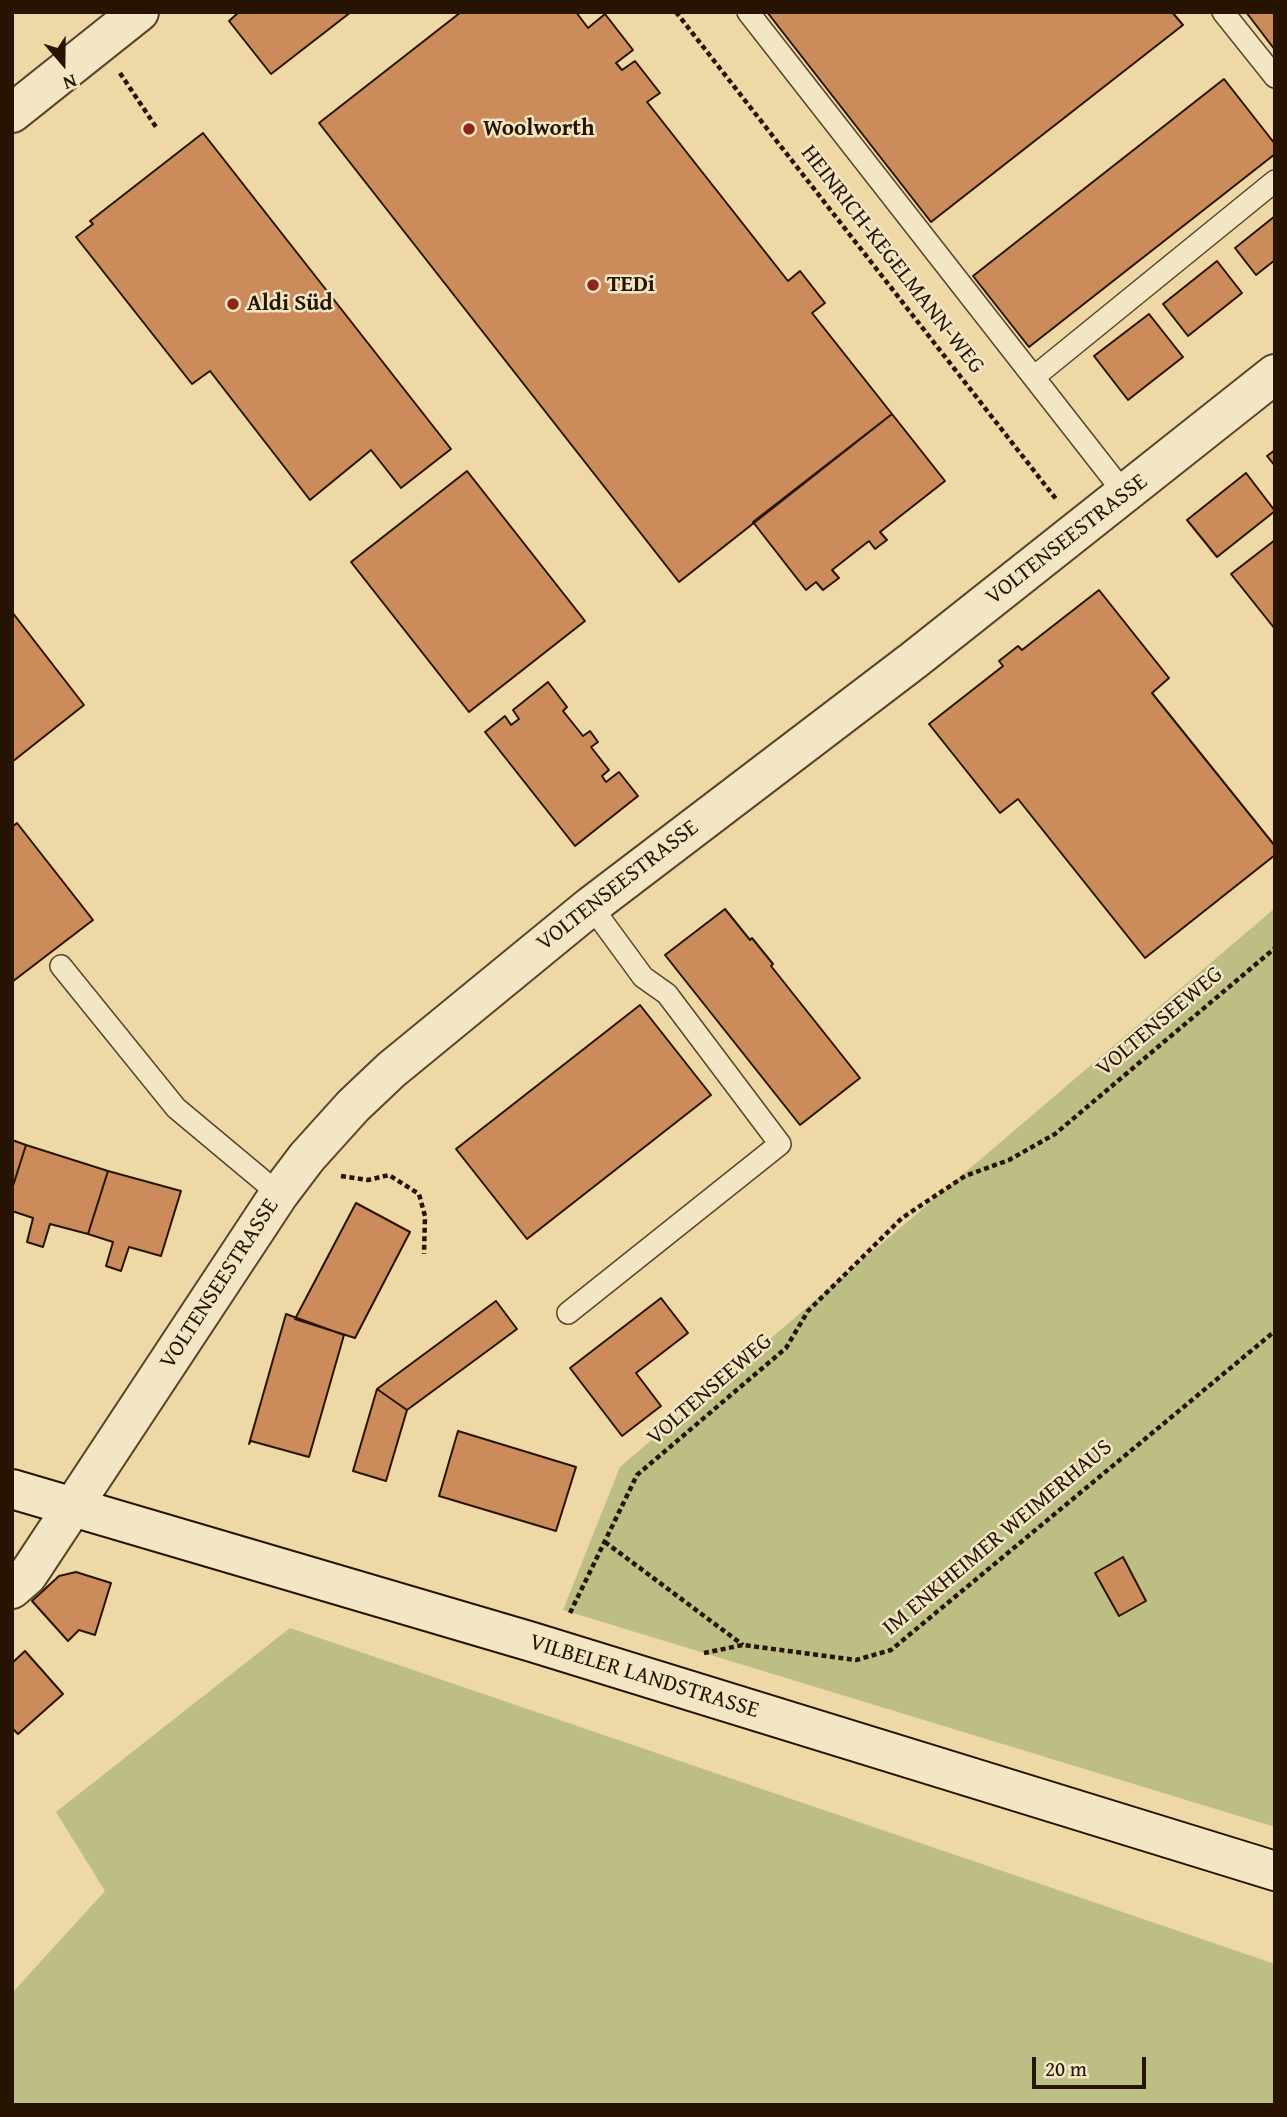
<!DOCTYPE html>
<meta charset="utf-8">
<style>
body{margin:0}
#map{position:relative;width:1287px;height:2117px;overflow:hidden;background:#edd8a6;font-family:"Gentium Book Plus",serif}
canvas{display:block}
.frame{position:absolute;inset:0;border:14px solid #271400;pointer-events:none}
.north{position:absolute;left:28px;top:28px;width:70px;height:70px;-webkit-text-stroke:5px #f3e6c5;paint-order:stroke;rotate:160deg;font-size:19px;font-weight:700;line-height:28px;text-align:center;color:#271400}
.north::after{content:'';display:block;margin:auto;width:24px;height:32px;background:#271400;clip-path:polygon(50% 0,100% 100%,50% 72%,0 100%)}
.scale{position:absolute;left:1032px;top:2057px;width:114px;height:32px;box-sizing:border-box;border:4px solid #271400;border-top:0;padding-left:9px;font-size:21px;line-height:24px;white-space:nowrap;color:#271400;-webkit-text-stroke:5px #f3e6c5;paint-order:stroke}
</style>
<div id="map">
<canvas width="1287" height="2117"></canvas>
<div class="frame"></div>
<div class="north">N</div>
<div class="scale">20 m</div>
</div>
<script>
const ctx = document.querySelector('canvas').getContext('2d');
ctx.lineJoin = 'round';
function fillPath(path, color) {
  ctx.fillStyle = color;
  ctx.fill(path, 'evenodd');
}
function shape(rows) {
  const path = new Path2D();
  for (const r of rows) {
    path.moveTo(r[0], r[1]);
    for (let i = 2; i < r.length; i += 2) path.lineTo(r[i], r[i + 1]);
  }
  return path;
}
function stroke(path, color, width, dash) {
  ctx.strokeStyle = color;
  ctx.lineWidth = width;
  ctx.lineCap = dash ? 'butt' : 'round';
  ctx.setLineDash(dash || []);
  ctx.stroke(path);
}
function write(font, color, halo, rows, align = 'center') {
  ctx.font = font + ' "Gentium Book Plus",serif';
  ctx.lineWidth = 5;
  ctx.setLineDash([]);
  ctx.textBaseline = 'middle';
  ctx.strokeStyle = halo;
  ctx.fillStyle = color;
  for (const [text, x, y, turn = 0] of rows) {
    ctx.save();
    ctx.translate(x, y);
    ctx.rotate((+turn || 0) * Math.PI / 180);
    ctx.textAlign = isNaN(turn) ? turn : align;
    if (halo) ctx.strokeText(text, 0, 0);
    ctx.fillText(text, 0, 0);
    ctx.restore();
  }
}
fillPath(shape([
 [1275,908,1275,1827,563,1610,620,1467],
 [290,1628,1275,1964,1275,2105,12,2105,12,1993,105,1891,56,1812]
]), '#bcbe84');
const building = shape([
 [239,12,351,12,271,74,229,21,239,12],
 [461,12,576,12,588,28,605,14,633,50,616,63,622,70,635,61,660,93,647,102,788,281,800,271,825,303,812,313,892,414,679,582,319,123,461,12],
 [767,12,1172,12,1183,25,931,222,767,12],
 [1246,12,1275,12,1275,50,1246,12],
 [1224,79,1275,144,1275,154,1029,347,973,276,1224,79],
 [203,133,451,449,401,488,371,450,310,500,210,371,192,384,76,237,93,224,90,221,203,133],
 [1275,216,1275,260,1256,275,1235,248,1275,216],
 [1217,261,1242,293,1188,336,1163,304,1217,261],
 [1149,314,1183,357,1128,400,1094,356,1149,314],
 [892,414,945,481,880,532,887,540,875,549,869,541,832,570,839,578,823,590,816,582,806,590,753,522,892,414],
 [1275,450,1275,466,1267,456,1275,450],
 [467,471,585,621,469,712,351,562,467,471],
 [1246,473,1275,511,1217,557,1187,520,1246,473],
 [1275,540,1275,629,1231,574,1275,540],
 [1099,590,1169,678,1152,693,1275,846,1275,855,1145,958,1018,799,1000,813,929,724,1003,666,999,661,1018,646,1022,650,1099,590],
 [12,612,84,705,12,762,12,612],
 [548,682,567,707,563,711,583,736,590,731,598,742,591,747,609,770,602,776,606,782,619,772,638,796,575,846,485,732,505,716,511,725,519,719,513,710,548,682],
 [17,823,93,920,12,982,12,827,17,823],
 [725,909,750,940,752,938,773,964,771,966,860,1078,800,1125,665,955,725,909],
 [640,1005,711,1095,527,1239,456,1149,640,1005],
 [12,1140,26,1145,12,1189,12,1140],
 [26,1145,108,1171,88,1234,50,1224,43,1247,27,1242,33,1218,12,1211,12,1189,26,1145],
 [108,1171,181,1191,161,1256,129,1247,121,1271,106,1266,113,1242,88,1234,108,1171],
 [356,1203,410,1232,355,1338,295,1319,356,1203],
 [661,1298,688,1333,636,1373,661,1406,622,1436,570,1368,661,1298],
 [496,1301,517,1329,490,1349,407,1410,377,1389,496,1301],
 [286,1314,344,1335,309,1457,251,1441,249,1444,286,1314],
 [377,1389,407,1410,386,1481,353,1471,377,1389],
 [458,1431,576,1467,556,1531,439,1496,458,1431],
 [1123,1557,1146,1601,1119,1616,1095,1573,1123,1557],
 [76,1572,111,1583,95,1635,79,1630,68,1641,32,1601,59,1576,76,1572],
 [25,1651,63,1694,18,1734,12,1728,12,1663,25,1651]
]);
fillPath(building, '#cb8b5b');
stroke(building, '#271400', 2);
const service = shape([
 [748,12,1125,494],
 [1223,12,1275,77],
 [1034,377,1275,181],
 [61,966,176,1108,279,1194],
 [568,1313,780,1144,667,994,643,977,591,906]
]);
const minor = shape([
 [12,113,139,12],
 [12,1589,27,1576,35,1564,279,1194,307,1157,353,1106,391,1070,591,906,914,660,1275,374]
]);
const secondary = shape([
 [12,1489,532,1642,1275,1871]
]);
stroke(service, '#58452a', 24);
stroke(minor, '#58452a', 42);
stroke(secondary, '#271400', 42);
stroke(shape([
 [676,12,1056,499],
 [120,73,156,127],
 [341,1176,368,1180,389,1175,419,1194,425,1216,424,1254],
 [605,1542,743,1645],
 [570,1613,637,1475,786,1348,808,1311,902,1218,965,1176,1009,1160,1055,1134,1275,948],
 [704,1653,743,1645,856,1660,891,1650,1275,1331]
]), '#271400', 4.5, [5, 3.5]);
stroke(service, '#f3e6c5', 21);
stroke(minor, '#f3e6c5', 38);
stroke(secondary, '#f3e6c5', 38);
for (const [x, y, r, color] of [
 [469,129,7,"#8f2418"],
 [593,285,7,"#8f2418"],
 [233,304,7,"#8f2418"]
]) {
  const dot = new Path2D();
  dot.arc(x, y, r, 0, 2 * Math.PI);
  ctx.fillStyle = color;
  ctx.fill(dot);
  stroke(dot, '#f3e6c5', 2.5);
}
write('bold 23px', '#271400', '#f3e6c5', [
 ["Woolworth",483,129],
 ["TEDi",607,285],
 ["Aldi Süd",247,304]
], 'left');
write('23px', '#271400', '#f3e6c5', [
 ["HEINRICH-KEGELMANN-WEG",892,260,52],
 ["VOLTENSEESTRASSE",1067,540,-38],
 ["VOLTENSEESTRASSE",618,886,-38],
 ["VOLTENSEEWEG",1160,1022,-40],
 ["VOLTENSEESTRASSE",220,1284,-57],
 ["VOLTENSEEWEG",710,1390,-41],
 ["IM ENKHEIMER WEIMERHAUS",998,1538,-40],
 ["VILBELER LANDSTRASSE",644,1677,17]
]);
</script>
